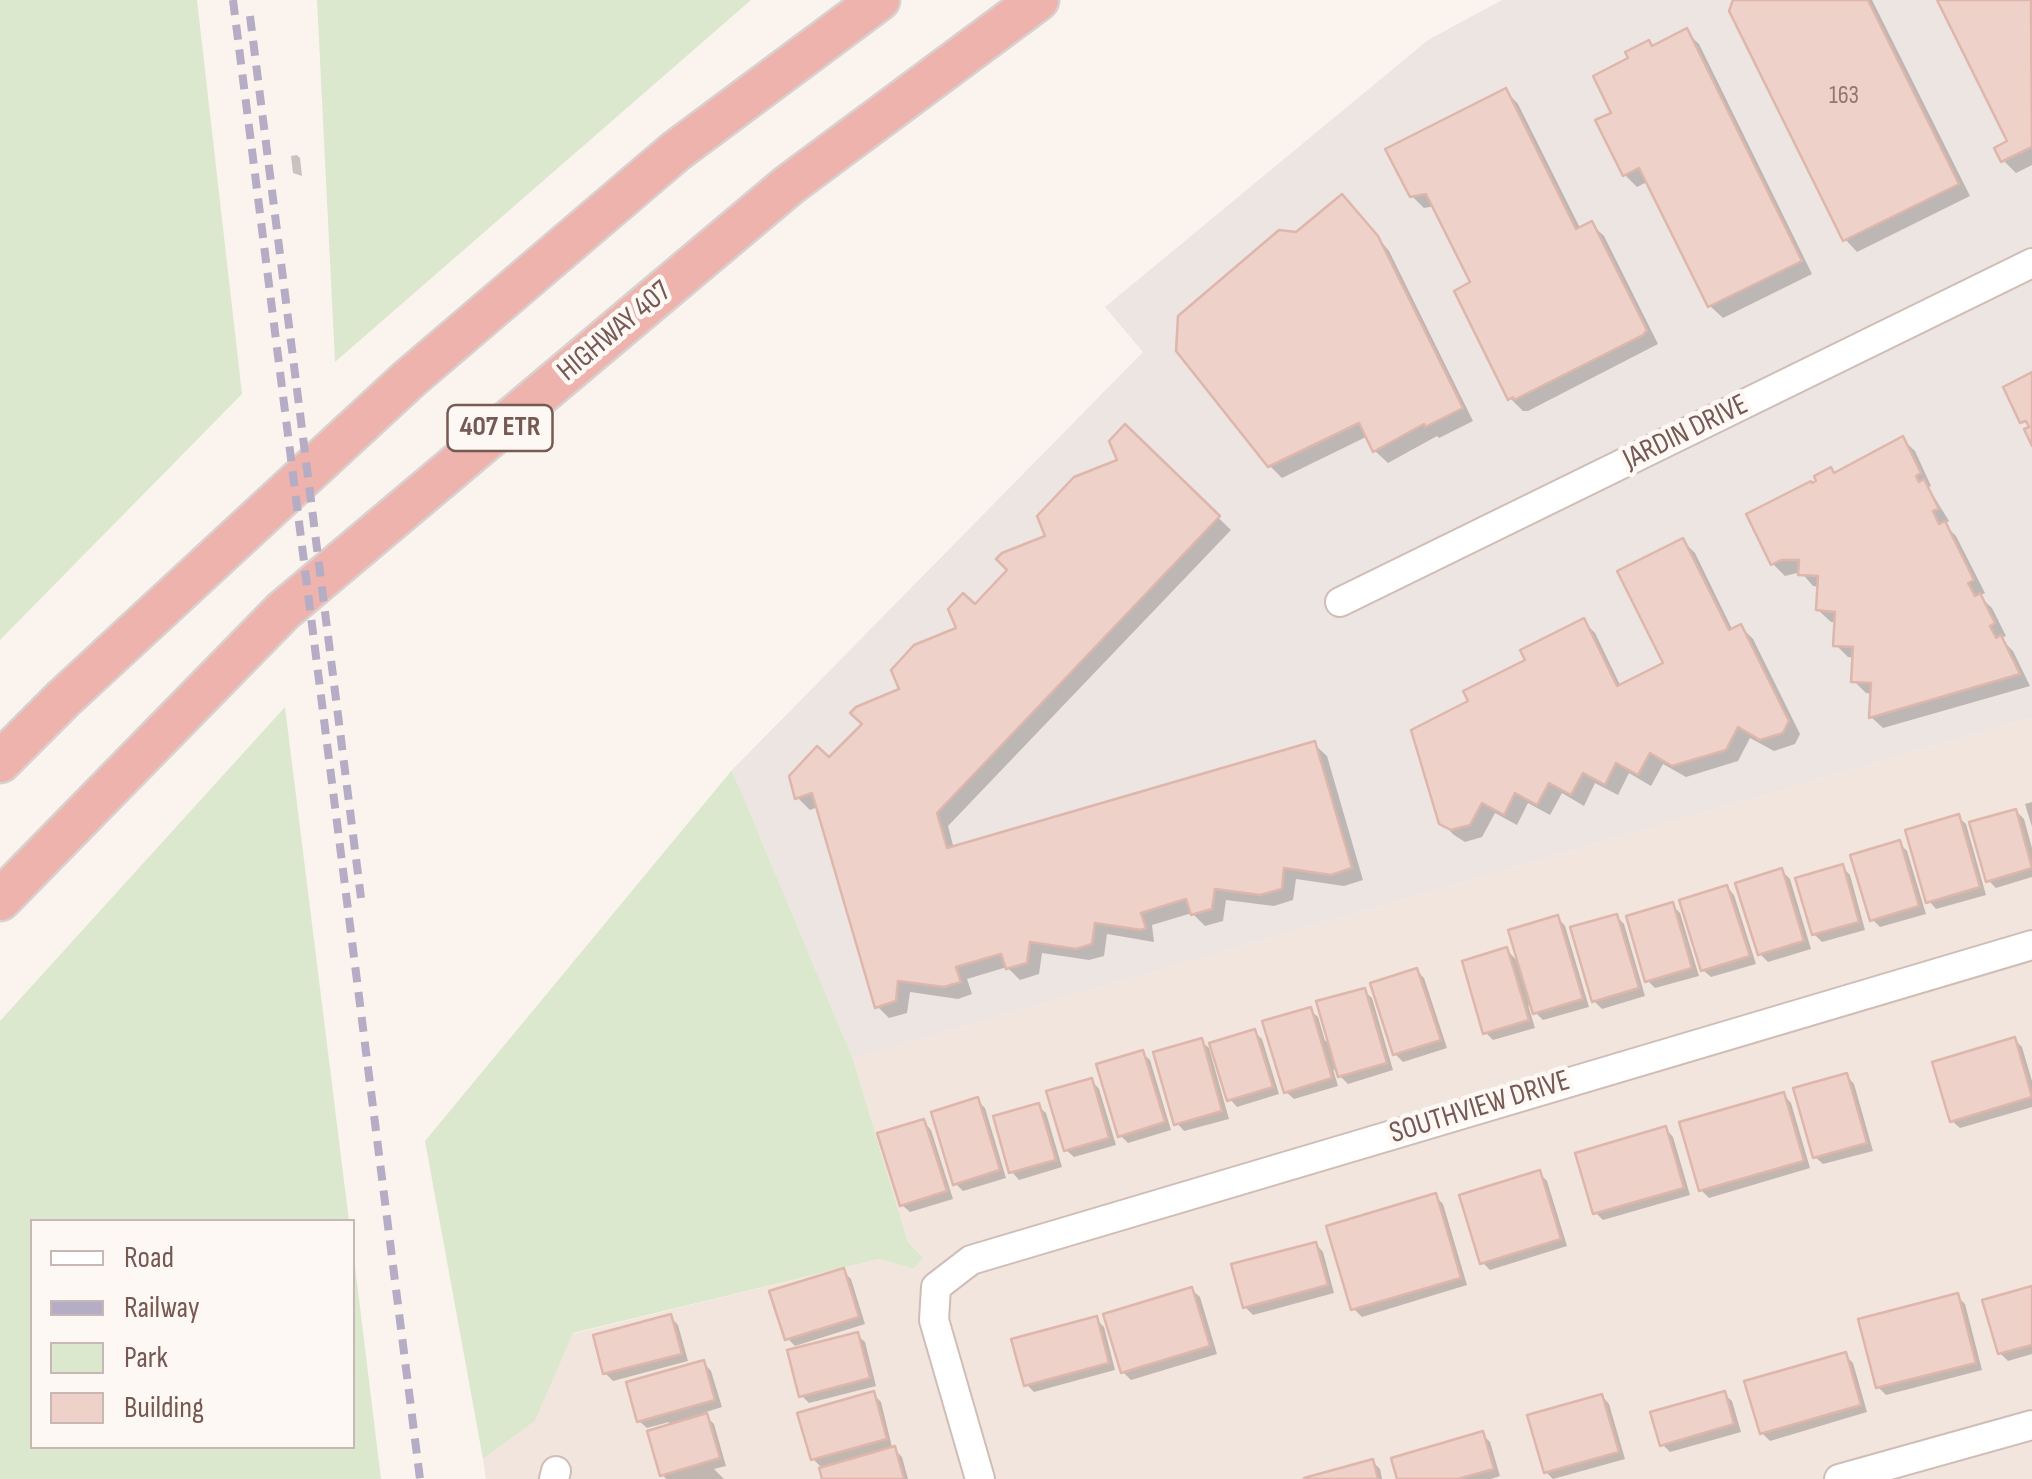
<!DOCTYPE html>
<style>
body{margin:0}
#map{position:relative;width:2032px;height:1479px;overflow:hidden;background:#fbf4ee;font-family:"Sofia Sans Condensed",sans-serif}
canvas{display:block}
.legend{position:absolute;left:30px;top:1219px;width:325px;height:230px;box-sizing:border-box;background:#fef8f4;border:2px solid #c7b8b3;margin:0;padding:12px 18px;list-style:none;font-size:30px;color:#755952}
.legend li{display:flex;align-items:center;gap:20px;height:50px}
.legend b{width:50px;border:2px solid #c7b8b3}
</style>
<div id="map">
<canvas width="2032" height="1479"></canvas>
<ul class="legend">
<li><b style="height:12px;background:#fff"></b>Road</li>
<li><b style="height:12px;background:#b5acc5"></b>Railway</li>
<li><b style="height:28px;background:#dce8cd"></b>Park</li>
<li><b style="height:28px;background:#eed1c8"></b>Building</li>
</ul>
</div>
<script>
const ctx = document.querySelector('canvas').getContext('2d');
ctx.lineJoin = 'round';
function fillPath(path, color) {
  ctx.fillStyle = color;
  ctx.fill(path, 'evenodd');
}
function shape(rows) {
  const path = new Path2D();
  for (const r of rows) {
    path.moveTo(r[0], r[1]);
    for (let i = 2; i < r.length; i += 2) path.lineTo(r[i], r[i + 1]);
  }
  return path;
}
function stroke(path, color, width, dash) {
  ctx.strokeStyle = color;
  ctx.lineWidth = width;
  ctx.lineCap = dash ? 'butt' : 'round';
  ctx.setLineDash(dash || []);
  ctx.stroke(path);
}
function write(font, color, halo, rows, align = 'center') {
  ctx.font = font + ' "Sofia Sans Condensed",sans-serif';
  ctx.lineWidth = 9;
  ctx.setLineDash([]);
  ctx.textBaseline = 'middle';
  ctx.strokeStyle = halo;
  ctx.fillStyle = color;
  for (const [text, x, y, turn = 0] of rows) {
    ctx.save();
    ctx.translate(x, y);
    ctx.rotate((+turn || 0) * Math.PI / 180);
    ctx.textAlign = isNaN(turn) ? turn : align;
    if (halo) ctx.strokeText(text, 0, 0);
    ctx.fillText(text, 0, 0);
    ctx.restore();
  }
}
fillPath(shape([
 [2032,718,2032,1479,486,1479,483,1459,535,1421,572,1334,879,1259,914,1269,923,1256,908,1242,853,1059]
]), '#f2e5dd');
fillPath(shape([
 [1502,0,2032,0,2032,718,853,1059,732,770,1143,352,1105,307,1428,40]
]), '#ece5e2');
fillPath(shape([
 [0,0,197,0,242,394,0,640],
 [317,0,751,0,335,362],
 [285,707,349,1221,32,1222,32,1446,352,1446,353,1250,381,1479,0,1479,0,1021],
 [732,770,853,1059,908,1242,923,1257,914,1269,879,1259,573,1333,535,1421,483,1459,425,1141]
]), '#dce8cd');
fillPath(shape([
 [1737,0,1872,0,1970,196,1857,252,1845,239],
 [1939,0,2032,0,2032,165,2016,173,2004,161,2010,142],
 [1686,32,1699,44,1812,274,1723,318,1710,306,1649,181,1637,187,1625,175,1614,114,1632,59],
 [1506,91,1518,104,1581,230,1591,224,1604,236,1658,344,1528,411,1523,411,1510,398,1474,284,1435,206,1424,208,1412,196],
 [297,155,300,158,302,176,293,173,291,156],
 [1354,209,1389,251,1473,421,1439,438,1437,436,1388,463,1375,451,1368,436,1282,478,1270,466,1297,234],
 [1125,428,1231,530,948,826,954,849,1314,744,1327,756,1363,880,1344,886,1296,879,1293,900,1274,906,1226,900,1223,921,1205,926,1192,913,1152,925,1154,942,1107,934,1104,956,1089,960,1042,953,1039,974,1020,980,1007,967,967,979,972,994,958,999,910,992,907,1013,889,1018,877,1006,818,807,810,810,797,797,959,629,975,607,1120,461],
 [1902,439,1915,451,1931,486,1928,487,1949,521,1944,524,1956,536,1985,593,1979,596,1992,608,2006,636,2000,638,2013,651,2030,686,1883,728,1871,717,1873,694,1866,693,1854,681,1855,658,1848,657,1836,645,1837,622,1831,622,1818,610,1820,587,1813,586,1801,572,1785,576,1773,564,1836,475],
 [1683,541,1695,553,1733,631,1741,627,1753,639,1800,734,1795,744,1774,751,1750,738,1738,761,1686,777,1663,764,1651,786,1629,773,1618,795,1595,783,1584,806,1562,793,1550,815,1528,803,1517,825,1495,813,1482,837,1465,842,1454,835,1441,822,1472,702,1583,621,1595,633,1621,687,1666,664],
 [2032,802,2032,827,2025,804],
 [2016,811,2024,819,2032,848,2032,877,1996,888,1988,880],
 [1958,817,1966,824,1986,895,1936,909,1929,901],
 [1899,843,1907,851,1926,914,1880,927,1872,919],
 [1842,867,1850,875,1865,930,1822,942,1814,934],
 [1782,871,1790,879,1811,949,1768,962,1760,954],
 [1727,887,1734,895,1756,964,1711,977,1703,970],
 [1672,905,1680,913,1699,976,1655,988,1647,980],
 [1616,916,1624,924,1645,996,1602,1009,1594,1001],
 [1558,918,1565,926,1589,1007,1543,1020,1528,1005,1535,1028,1493,1040,1485,1032,1507,950,1521,965],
 [1417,971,1424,978,1447,1048,1403,1062,1395,1054],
 [1364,991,1372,998,1393,1070,1348,1084,1333,1069,1338,1086,1294,1099,1286,1092,1310,1010,1318,1017,1325,1041,1330,1040],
 [1254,1032,1262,1039,1279,1094,1237,1107,1230,1099],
 [2014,1039,2022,1047,2032,1081,2032,1107,1960,1128,1952,1121],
 [1201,1041,1209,1048,1229,1119,1184,1131,1177,1123],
 [1142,1053,1150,1060,1171,1130,1128,1143,1120,1135],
 [1847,1076,1854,1084,1873,1151,1823,1164,1815,1157],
 [1092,1081,1099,1089,1116,1145,1074,1157,1066,1150],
 [1784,1095,1791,1103,1810,1168,1709,1198,1701,1190],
 [977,1100,985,1108,1006,1178,963,1191,955,1183],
 [1038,1106,1046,1113,1062,1167,1019,1180,1012,1172],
 [924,1122,931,1130,953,1199,910,1212,902,1205],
 [1666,1129,1673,1137,1690,1195,1603,1220,1596,1213],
 [1539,1173,1547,1181,1567,1246,1490,1270,1482,1262],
 [1435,1196,1443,1204,1467,1285,1362,1317,1354,1309],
 [1316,1244,1323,1252,1334,1293,1253,1315,1245,1307],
 [843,1271,851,1279,865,1324,795,1346,787,1338],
 [2032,1289,2032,1354,2008,1361,2000,1353],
 [1192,1290,1200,1297,1217,1354,1131,1380,1123,1372],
 [1957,1296,1965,1304,1982,1370,1886,1395,1878,1387],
 [671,1317,678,1325,688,1361,613,1381,605,1373],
 [1096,1319,1104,1327,1115,1370,1034,1392,1026,1384],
 [857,1335,865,1342,876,1386,809,1403,801,1395],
 [1845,1355,1853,1363,1867,1412,1770,1441,1762,1433],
 [704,1363,711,1371,722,1407,703,1413,714,1424,726,1466,714,1469,724,1479,666,1479,662,1474,669,1422,647,1428,639,1421],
 [873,1394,881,1402,892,1447,902,1457,908,1479,824,1479,821,1467,813,1459],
 [1724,1394,1732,1401,1741,1432,1670,1452,1662,1444],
 [1602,1396,1609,1404,1625,1459,1553,1479,1546,1472],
 [1482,1434,1490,1442,1500,1476,1491,1479,1399,1479],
 [1372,1461,1380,1469,1382,1479,1310,1479]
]), '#0003');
const building = shape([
 [1733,0,1868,0,1959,184,1843,241,1729,11,1733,0],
 [1937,0,2031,0,2032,147,2001,162,1994,148,2007,141,1937,0],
 [1687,28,1802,261,1708,307,1639,168,1623,176,1595,120,1611,113,1593,76,1628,58,1625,52,1649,40,1652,46,1687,28],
 [1506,88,1576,229,1592,221,1647,330,1643,335,1514,400,1513,397,1508,400,1454,291,1470,282,1426,194,1410,197,1385,149,1506,88],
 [1342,194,1378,236,1463,408,1425,427,1424,424,1373,452,1359,423,1268,467,1176,351,1178,316,1279,230,1296,232,1342,194],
 [2032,372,2032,446,2024,429,2029,427,2026,421,2020,423,2003,387,2032,372],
 [1125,424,1220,516,937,813,947,848,1315,741,1352,868,1331,875,1284,868,1282,889,1260,895,1215,889,1212,909,1191,915,1186,899,1141,913,1146,928,1141,930,1095,923,1092,944,1076,949,1030,942,1027,963,1006,969,1001,954,956,967,961,982,944,987,898,981,896,1001,875,1008,812,793,795,799,789,776,817,746,829,757,862,724,850,713,856,707,899,689,891,670,914,645,956,628,948,609,963,593,975,604,1007,570,996,559,1002,553,1045,536,1037,516,1074,477,1117,460,1109,441,1125,424],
 [1903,436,1921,473,1916,476,1919,482,1924,479,1939,509,1933,511,1939,524,1945,521,1974,580,1968,583,1975,596,1980,593,1995,623,1990,626,1996,638,2001,635,2020,674,1869,718,1871,683,1851,682,1853,647,1833,646,1835,612,1816,610,1818,576,1798,575,1799,560,1781,560,1771,565,1746,514,1811,481,1812,483,1816,481,1814,476,1831,467,1834,473,1903,436],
 [1683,538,1729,630,1741,624,1789,721,1783,733,1760,740,1738,727,1726,750,1672,766,1650,753,1638,775,1616,763,1605,785,1583,773,1571,795,1549,783,1537,805,1515,793,1504,815,1482,803,1470,825,1451,830,1439,824,1411,730,1468,701,1463,691,1525,660,1520,650,1584,618,1617,686,1663,663,1617,571,1683,538],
 [2016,809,2032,868,1986,882,1969,822,2016,809],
 [1959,814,1980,887,1926,903,1905,830,1959,814],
 [1900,840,1919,906,1870,921,1850,855,1900,840],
 [1843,864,1859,922,1812,935,1795,878,1843,864],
 [1782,868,1804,941,1758,955,1735,883,1782,868],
 [1727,885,1750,956,1701,971,1679,900,1727,885],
 [1673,902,1692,968,1645,982,1626,916,1673,902],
 [1617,914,1639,988,1592,1002,1570,927,1617,914],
 [1558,915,1583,999,1533,1014,1508,930,1558,915],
 [1507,947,1529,1020,1483,1034,1462,961,1507,947],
 [1417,968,1441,1040,1393,1055,1370,983,1417,968],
 [1365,988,1387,1063,1338,1077,1316,1001,1365,988],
 [1311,1007,1332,1078,1284,1093,1262,1021,1311,1007],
 [1255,1029,1273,1087,1227,1101,1209,1043,1255,1029],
 [2015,1037,2032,1097,1950,1122,1932,1062,2015,1037],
 [1202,1038,1222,1111,1174,1125,1153,1052,1202,1038],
 [1143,1050,1165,1122,1118,1137,1096,1064,1143,1050],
 [1847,1073,1867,1143,1813,1158,1793,1088,1847,1073],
 [1092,1078,1109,1138,1064,1151,1046,1091,1092,1078],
 [1784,1092,1804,1161,1699,1191,1679,1122,1784,1092],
 [978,1097,1000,1170,953,1185,931,1112,978,1097],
 [1039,1103,1056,1160,1009,1173,993,1116,1039,1103],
 [924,1119,947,1191,900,1206,877,1133,924,1119],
 [1666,1126,1684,1188,1593,1214,1575,1153,1666,1126],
 [1540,1170,1561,1239,1480,1264,1459,1195,1540,1170],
 [1436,1193,1461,1278,1351,1310,1326,1226,1436,1193],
 [1316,1242,1328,1285,1243,1308,1231,1264,1316,1242],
 [844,1268,859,1317,785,1340,769,1291,844,1268],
 [2032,1286,2032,1345,1998,1354,1982,1300,2032,1286],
 [1192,1287,1210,1346,1121,1373,1103,1314,1192,1287],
 [1958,1293,1976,1363,1876,1388,1858,1319,1958,1293],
 [671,1314,682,1354,603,1374,593,1335,671,1314],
 [1097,1316,1109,1363,1024,1386,1011,1339,1097,1316],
 [858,1332,870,1378,799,1397,787,1350,858,1332],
 [1846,1352,1861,1405,1760,1434,1744,1381,1846,1352],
 [704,1360,715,1400,637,1422,626,1382,704,1360],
 [874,1391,887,1439,811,1460,797,1413,874,1391],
 [1725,1391,1734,1424,1660,1446,1650,1412,1725,1391],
 [1602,1394,1619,1452,1544,1473,1527,1415,1602,1394],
 [707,1413,720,1458,660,1476,647,1431,707,1413],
 [1483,1431,1494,1469,1458,1479,1397,1479,1391,1458,1483,1431],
 [895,1446,904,1479,822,1479,819,1468,895,1446],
 [1373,1459,1378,1479,1304,1479,1304,1478,1373,1459]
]);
fillPath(building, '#eed1c8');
stroke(building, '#deb6ab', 2.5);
const minor = shape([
 [1340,602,2032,263],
 [554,1479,556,1471],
 [980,1479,934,1320,936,1287,971,1260,2032,945],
 [1839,1479,2032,1425]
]);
const highway = shape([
 [0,762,63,699,409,379,676,151,879,0],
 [0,900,283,611,789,185,1038,0]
]);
stroke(minor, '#cfbdb6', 32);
stroke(highway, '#d8d1cf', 45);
stroke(minor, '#fff', 28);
stroke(highway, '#edb3ac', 40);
stroke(shape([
 [233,0,420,1479],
 [250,16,361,898]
]), '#b5acc5', 8, [15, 10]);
write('25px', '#937770', null, [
 ["163",1844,97]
]);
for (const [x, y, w] of [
 [500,428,105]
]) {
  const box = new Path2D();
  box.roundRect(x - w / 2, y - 23, w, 46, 8);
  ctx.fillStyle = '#fef8f4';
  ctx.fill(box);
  stroke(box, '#755952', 2.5);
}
write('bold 28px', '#755952', null, [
 ["407 ETR",500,428]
]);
write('30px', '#755952', '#fef8f4', [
 ["HIGHWAY 407",615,332,-40],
 ["JARDIN DRIVE",1686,433,-26],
 ["SOUTHVIEW DRIVE",1480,1108,-17]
]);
</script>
